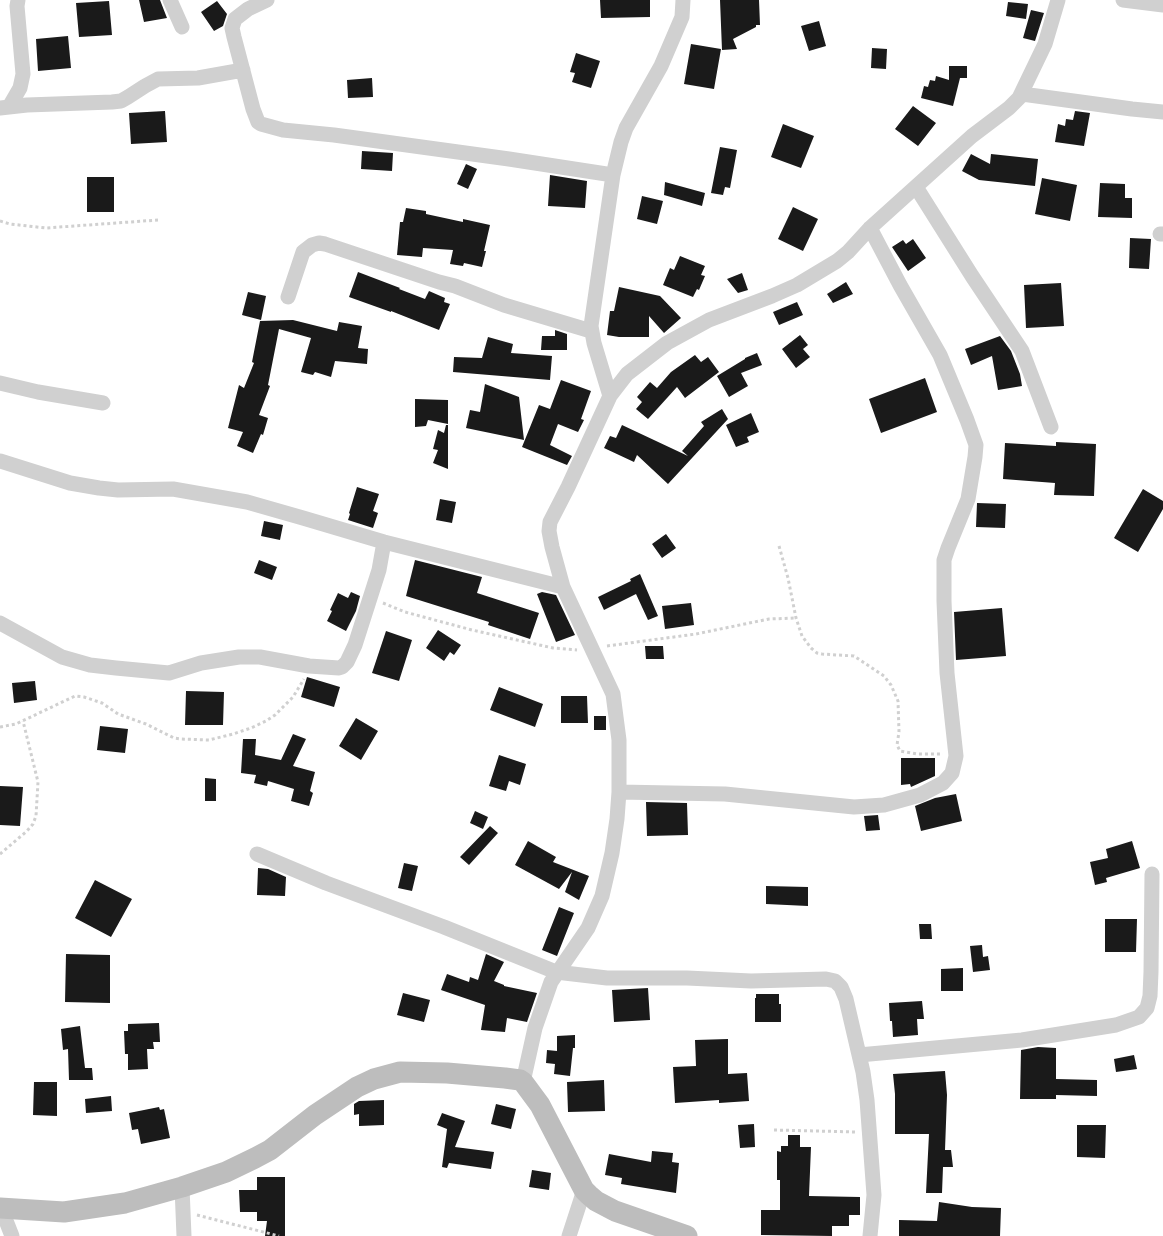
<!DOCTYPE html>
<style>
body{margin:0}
canvas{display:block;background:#fff}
</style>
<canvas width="1163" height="1236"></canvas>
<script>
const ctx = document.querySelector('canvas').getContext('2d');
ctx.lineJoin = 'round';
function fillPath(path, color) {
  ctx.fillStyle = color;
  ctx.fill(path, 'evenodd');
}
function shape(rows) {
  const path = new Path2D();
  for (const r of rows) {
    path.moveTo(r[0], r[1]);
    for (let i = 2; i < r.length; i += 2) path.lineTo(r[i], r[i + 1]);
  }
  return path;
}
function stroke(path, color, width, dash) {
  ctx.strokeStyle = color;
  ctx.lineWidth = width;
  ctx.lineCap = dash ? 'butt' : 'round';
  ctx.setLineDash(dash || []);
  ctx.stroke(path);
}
fillPath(shape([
 [139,0,160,0,167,18,144,22],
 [600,0,650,0,650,17,601,18],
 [720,0,759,0,760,25,756,25,756,27,733,39,737,49,722,50],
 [109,1,112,35,79,37,76,3],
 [217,1,227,14,223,26,214,31,201,12],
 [1008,2,1028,4,1026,19,1006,16],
 [1031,10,1044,13,1035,41,1023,38],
 [819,21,826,46,809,51,801,26],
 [68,36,71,68,38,71,36,39],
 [691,44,721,49,714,89,684,84],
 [872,48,887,49,886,69,871,68],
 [576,53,600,61,591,88,572,82,575,73,570,72],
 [949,66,967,66,967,78,960,78,953,106,921,98,924,86,928,87,930,80,935,81,936,76,949,80],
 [372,78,373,97,348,98,347,80],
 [913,106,936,123,918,146,895,129],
 [165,111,167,142,131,144,129,113],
 [1075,111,1090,113,1084,146,1055,142,1058,124,1065,126,1066,119,1073,120],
 [783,124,814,136,801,168,771,157],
 [720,147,737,150,730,188,725,187,723,195,711,193],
 [362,151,393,153,392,171,361,169],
 [971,154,990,164,991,154,1038,159,1035,186,979,180,962,171],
 [466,164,477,169,468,189,457,184],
 [550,175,587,181,585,208,548,206],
 [87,177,114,177,114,212,87,212],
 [1042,178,1077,185,1070,221,1035,214],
 [665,182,705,193,702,206,664,195],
 [1100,183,1125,184,1125,198,1132,198,1132,218,1098,217],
 [642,196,663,201,657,224,637,219],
 [793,207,818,219,803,251,778,239],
 [406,208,426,211,426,214,463,222,463,219,490,225,484,251,486,251,482,267,464,263,463,266,450,264,453,250,423,248,422,257,397,255,400,222,403,222],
 [1130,238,1151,239,1149,269,1129,268],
 [913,239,926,258,908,271,892,247,903,240,906,244],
 [680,256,705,266,701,275,705,276,699,290,697,289,693,297,663,285,670,268,674,270],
 [358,272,400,288,399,289,425,299,429,291,445,298,444,302,450,304,439,330,391,311,391,312,349,297],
 [742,273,748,290,738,293,727,279],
 [846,282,853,294,833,303,827,294],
 [1061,283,1064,326,1026,328,1024,285],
 [619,287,660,296,681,318,664,333,649,316,649,337,619,337,607,335,610,311,614,311],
 [248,292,266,296,261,320,242,315],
 [797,302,803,315,779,325,773,312],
 [293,320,337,331,339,322,362,326,358,348,368,349,367,364,335,361,331,377,315,372,313,375,301,372,311,338,279,329,268,385,270,386,259,415,268,418,263,435,261,434,253,453,237,446,243,432,228,428,239,385,244,388,254,363,252,362,260,321],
 [555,330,567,334,567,350,541,350,542,336,555,336],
 [800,335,808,345,803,349,810,357,796,368,782,349],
 [1000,336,1011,351,1020,374,1022,386,998,390,992,356,971,365,965,349],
 [488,337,513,344,511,353,552,356,550,380,453,372,454,357,482,358],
 [757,353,762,365,741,373,748,386,729,397,717,376,745,359,745,358],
 [695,355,701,362,708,357,719,372,685,398,677,387,648,419,636,409,642,402,637,397,650,382,657,388,671,372],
 [925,378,937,412,881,433,869,399],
 [561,380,591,391,581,419,584,420,578,432,558,424,550,445,572,456,567,465,522,447,539,405,550,409],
 [485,384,519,397,524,440,466,428,470,410,480,412],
 [415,399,448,400,448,424,428,420,426,426,415,427],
 [722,409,728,419,668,484,637,455,634,462,604,448,610,436,616,438,622,425,688,456,682,451,704,426,701,422],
 [751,413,759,432,747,437,749,442,736,447,726,425],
 [446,425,448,425,448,469,433,463,438,450,433,449,438,430,444,433],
 [1056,442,1096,444,1094,496,1054,495,1055,483,1003,479,1005,443,1056,446],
 [357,487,379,494,373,511,378,513,373,528,348,520,350,514,349,513],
 [1143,489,1163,501,1163,509,1138,552,1114,538],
 [440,499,456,502,452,523,436,520],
 [977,503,1006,504,1005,528,976,527],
 [264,521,283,525,280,540,261,536],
 [666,534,676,548,662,558,652,544],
 [259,560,277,567,272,580,254,573],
 [415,560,482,577,477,593,539,613,530,639,488,625,489,622,406,596],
 [640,574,658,616,648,620,636,594,604,610,598,597,631,581,630,579],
 [351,592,360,596,356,611,346,631,327,621,332,611,330,610,338,593,348,598],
 [542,592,556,595,575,635,556,642,537,594],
 [691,603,694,625,665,629,662,606],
 [1002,608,1006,656,956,660,954,612],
 [438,630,461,645,454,655,450,652,444,661,426,648],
 [386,631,412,640,399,681,372,673],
 [645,646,663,646,664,659,646,659],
 [307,677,340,687,334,707,301,697],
 [35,681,37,700,14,703,12,683],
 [499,687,543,704,535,727,490,710],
 [186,691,224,692,223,725,185,725],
 [561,696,587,696,588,723,561,723],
 [594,716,606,716,606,730,594,730],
 [356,718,378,731,361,760,339,746],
 [100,726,128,729,125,753,97,750],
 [293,734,306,739,293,766,315,772,310,791,313,793,309,806,291,801,294,789,268,781,267,786,254,783,256,775,241,773,243,739,256,739,255,755,281,760],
 [499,755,526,764,520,785,509,781,506,791,489,786],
 [901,758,935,758,935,776,911,787,910,784,901,785],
 [205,778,216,779,216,801,205,801],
 [0,786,23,787,20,826,0,825],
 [956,794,962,821,921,831,915,806,935,798],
 [646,802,687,803,688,835,647,836],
 [475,811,488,817,483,829,470,823],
 [878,815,880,830,866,831,864,816],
 [490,826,498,833,469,865,460,857],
 [528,841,556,857,553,862,589,876,579,900,565,892,572,872,559,889,515,865],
 [1132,841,1140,868,1106,878,1107,882,1095,885,1090,862,1108,858,1106,849],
 [404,863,418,866,412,891,398,888],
 [258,868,268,869,286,877,285,896,257,895],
 [95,880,132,899,111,937,75,918],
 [766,886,808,887,808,906,766,904],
 [559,907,574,913,557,956,542,950],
 [1105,919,1137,919,1136,952,1105,952],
 [919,924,931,924,932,939,920,939],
 [982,945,983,957,988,956,990,970,973,972,970,946],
 [66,954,110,955,110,1003,65,1002],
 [486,954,504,962,494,981,504,985,504,986,537,993,527,1022,507,1018,505,1032,481,1030,485,1005,441,990,447,974,469,982,470,977,478,980],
 [963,968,963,991,941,991,941,969],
 [648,988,650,1020,614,1022,612,990],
 [403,993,430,1000,424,1022,397,1015],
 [756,994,779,994,779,1004,781,1004,781,1022,755,1022,755,998,756,998],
 [922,1001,924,1019,917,1019,918,1035,893,1037,892,1021,890,1021,889,1003],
 [159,1023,160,1042,153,1042,154,1049,147,1049,148,1069,128,1070,128,1054,125,1054,124,1031,128,1031,128,1024],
 [80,1026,85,1068,92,1068,93,1080,69,1080,68,1049,63,1050,61,1029],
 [575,1035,575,1048,573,1048,570,1076,554,1074,555,1064,546,1063,547,1050,557,1051,557,1036],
 [728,1039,728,1074,747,1073,749,1101,719,1103,719,1100,675,1103,673,1067,696,1066,695,1040],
 [1038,1047,1056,1048,1056,1079,1097,1080,1097,1096,1056,1095,1056,1099,1020,1099,1021,1050],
 [1134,1055,1137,1069,1116,1072,1114,1059],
 [945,1071,947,1095,945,1150,951,1150,953,1167,943,1167,942,1193,926,1193,929,1134,895,1134,895,1094,893,1074],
 [604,1080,605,1111,568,1112,567,1082],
 [34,1082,57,1082,57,1116,33,1115],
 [111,1096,112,1111,86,1113,85,1099],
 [384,1100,384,1125,359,1126,359,1114,354,1115,354,1104,359,1101],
 [496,1104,516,1109,511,1129,491,1124],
 [159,1107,160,1110,164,1109,170,1138,141,1144,138,1129,132,1130,129,1113],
 [442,1113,465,1121,455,1147,494,1152,491,1169,449,1163,447,1168,442,1167,447,1129,437,1125],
 [754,1124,755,1147,740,1148,738,1125],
 [1077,1125,1106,1125,1105,1158,1077,1157],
 [788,1135,800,1135,800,1147,811,1147,809,1196,860,1197,860,1215,849,1215,849,1226,832,1226,832,1236,761,1235,761,1210,780,1210,780,1180,777,1180,777,1151,781,1152,781,1146,788,1146],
 [652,1151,673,1153,672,1162,679,1163,676,1193,621,1184,622,1178,605,1175,609,1154,651,1162],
 [532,1170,551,1173,549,1190,529,1187],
 [257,1177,285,1177,285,1236,265,1236,267,1221,257,1221,257,1212,240,1212,239,1190,257,1190],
 [939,1202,972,1207,1001,1208,1000,1236,899,1236,899,1220,937,1221]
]), '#1a1a1a');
stroke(shape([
 [0,221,10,224,46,228,158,220],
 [779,546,788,578,796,618,802,636,811,648,817,653,822,654,854,656,884,676,891,685,898,701,899,732,897,745,900,751,917,754,943,754],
 [383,603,405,612,472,630,553,648,577,650],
 [607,646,696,634,769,619,796,618],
 [0,727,16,724,75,696,84,697,102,703,118,714,146,724,174,738,181,739,209,740,233,734,251,728,266,721,275,715,293,697,304,679],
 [0,854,27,831,33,824,36,816,38,782,23,721],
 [774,1130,857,1132],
 [197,1215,279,1236]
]), '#d0d0d0', 3, [3, 3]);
stroke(shape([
 [170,0,182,27],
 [267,0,248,9,235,19,232,28,234,37,253,109,258,122,261,124,283,130,334,135,509,159,613,175],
 [1123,0,1163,5],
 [1022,94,1132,109,1163,112],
 [9,107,20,88,23,74,17,6,18,0],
 [0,108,27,105,112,102,121,101,128,97,145,86,158,79,198,78,243,70],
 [916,187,972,276,1022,351,1051,427],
 [1160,234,1163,234],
 [288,297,303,252,312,245,319,243,325,244,439,282,455,286,504,305,591,331],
 [0,383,38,392,103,403],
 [610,396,594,343,591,326,613,175,621,142,626,128,661,66,682,17,683,0],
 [0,461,70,483,99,488,118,490,173,489,247,502,303,518,384,542,563,587],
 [0,623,62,657,90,665,116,668,169,673,201,663,239,657,260,657,309,666,339,668,342,667,347,662,355,645,379,570,384,542],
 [619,792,725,794,854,807,884,805,920,795,943,783,952,773,956,756,947,673,944,601,944,560,948,548,968,499,975,457,976,445,967,420,940,355,900,285,870,228],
 [257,854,326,883,444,927,556,972,607,978,687,978,751,981,826,979,835,981,841,987,846,999,863,1072,867,1100,874,1195,870,1236],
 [859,1055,1022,1040,1116,1025,1139,1017,1147,1008,1150,996,1151,972,1152,874],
 [523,1082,535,1028,551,982,588,928,602,896,612,853,617,819,619,792,619,740,613,694,563,587,552,547,549,531,550,522,568,487,610,396,627,374,667,343,709,320,772,296,797,285,837,261,848,252,870,228,972,136,1009,108,1019,98,1045,44,1058,0],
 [182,1187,184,1236],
 [1,1208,12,1236],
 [569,1236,584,1190]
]), '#d0d0d0', 15);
stroke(shape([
 [0,1208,64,1212,125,1203,182,1187,226,1172,255,1158,270,1150,315,1115,357,1087,374,1079,400,1072,447,1073,505,1078,520,1080,523,1082,540,1105,584,1190,589,1195,596,1201,615,1211,687,1236]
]), '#bdbdbd', 21);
</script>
